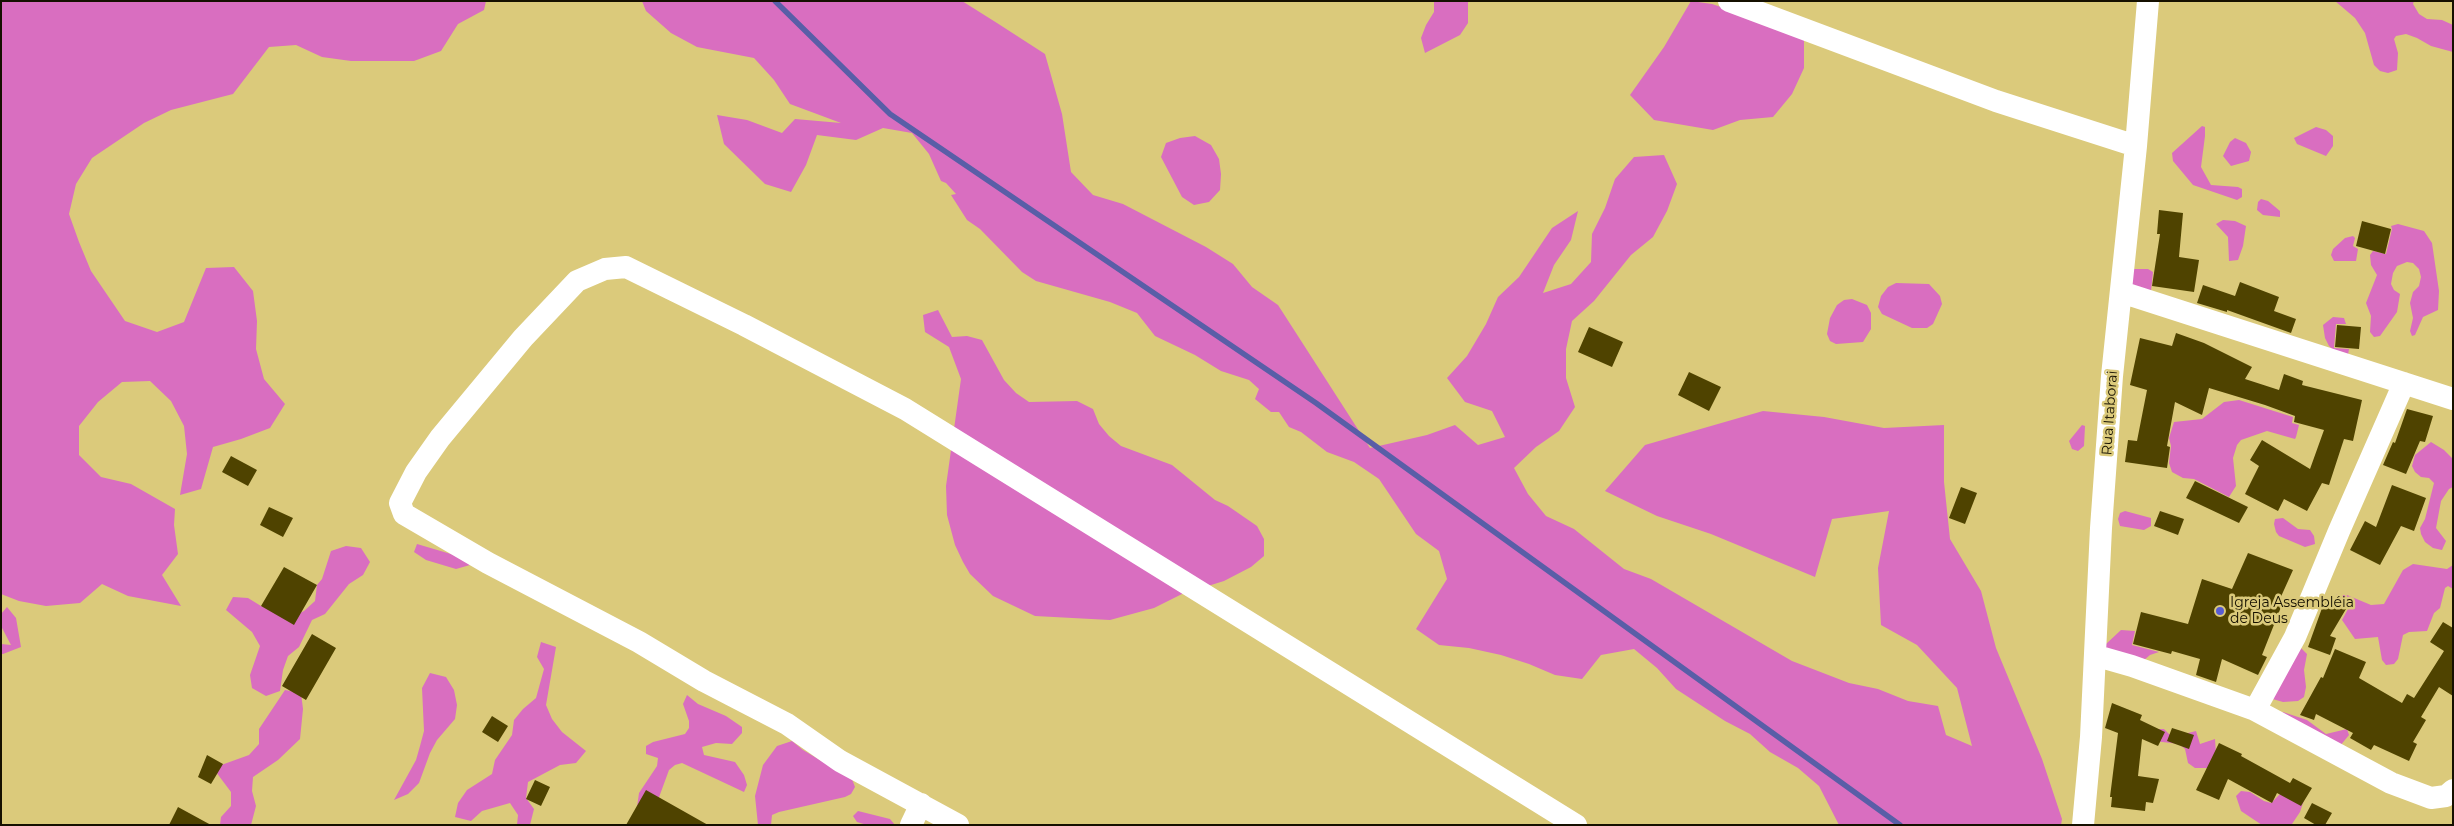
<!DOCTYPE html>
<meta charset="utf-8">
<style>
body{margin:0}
#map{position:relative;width:2454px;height:826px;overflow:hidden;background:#dbca7b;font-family:Montserrat,sans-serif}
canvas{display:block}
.frame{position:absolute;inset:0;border:2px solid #151000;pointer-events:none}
</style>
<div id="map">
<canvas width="2454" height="826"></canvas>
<div class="frame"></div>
</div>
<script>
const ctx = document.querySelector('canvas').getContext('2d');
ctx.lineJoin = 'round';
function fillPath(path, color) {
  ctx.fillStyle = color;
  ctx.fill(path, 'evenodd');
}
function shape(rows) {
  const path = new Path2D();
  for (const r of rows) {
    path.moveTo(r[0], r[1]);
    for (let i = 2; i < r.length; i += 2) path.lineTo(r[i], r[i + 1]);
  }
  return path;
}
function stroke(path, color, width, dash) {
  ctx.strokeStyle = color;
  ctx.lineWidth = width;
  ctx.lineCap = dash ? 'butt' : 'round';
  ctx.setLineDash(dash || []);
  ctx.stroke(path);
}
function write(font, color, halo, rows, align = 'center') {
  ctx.font = font + ' Montserrat,sans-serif';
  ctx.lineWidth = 5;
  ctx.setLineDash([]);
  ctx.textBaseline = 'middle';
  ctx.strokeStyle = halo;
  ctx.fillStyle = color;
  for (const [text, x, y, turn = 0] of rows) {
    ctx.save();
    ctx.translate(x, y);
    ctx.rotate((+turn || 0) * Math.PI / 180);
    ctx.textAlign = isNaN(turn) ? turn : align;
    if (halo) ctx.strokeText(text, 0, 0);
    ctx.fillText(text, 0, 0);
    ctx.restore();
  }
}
fillPath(shape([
 [1,1,486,1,484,10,458,24,441,51,414,61,351,61,322,57,296,45,269,47,233,94,171,110,144,123,92,158,76,184,69,214,79,242,91,271,125,321,157,332,184,322,206,268,234,267,253,291,257,321,256,349,264,379,285,404,270,428,241,439,213,447,201,489,180,495,187,454,184,426,171,401,150,381,122,382,98,402,79,426,79,455,101,477,131,484,175,509,174,525,178,554,162,575,181,606,128,596,102,584,80,603,46,606,19,601,1,594],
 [642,1,962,1,997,23,1045,54,1062,114,1071,172,1093,195,1123,204,1206,247,1233,264,1252,287,1278,305,1370,448,1427,435,1455,425,1478,445,1505,437,1492,411,1465,402,1447,378,1467,356,1486,324,1498,297,1519,277,1552,228,1578,211,1571,240,1554,265,1543,293,1571,284,1591,262,1592,234,1605,208,1615,179,1634,157,1664,155,1677,184,1667,211,1653,237,1631,255,1594,301,1572,321,1566,349,1566,378,1575,407,1559,431,1536,447,1514,468,1528,494,1546,516,1574,529,1624,569,1651,579,1792,661,1849,683,1878,689,1908,701,1938,706,1946,735,1972,746,1957,688,1917,645,1881,625,1878,568,1889,511,1832,519,1815,577,1711,534,1657,516,1605,491,1645,445,1763,411,1824,417,1884,428,1944,425,1944,482,1950,539,1981,591,1996,648,2042,759,2062,819,2061,825,1839,825,1819,786,1798,768,1770,752,1750,734,1725,721,1676,689,1657,668,1634,649,1601,655,1582,679,1555,675,1529,664,1501,655,1469,648,1439,645,1416,629,1447,579,1439,551,1416,534,1379,479,1354,462,1327,452,1301,432,1289,427,1279,412,1271,412,1255,399,1259,389,1249,380,1221,371,1195,355,1155,336,1137,313,1110,302,1036,281,1022,272,980,229,967,220,951,195,956,194,946,183,941,181,929,154,912,133,883,128,856,140,817,135,806,165,791,192,765,184,724,144,717,115,747,120,782,133,795,119,841,123,790,104,774,80,754,58,697,47,671,33,646,11],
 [1434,1,1468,1,1468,23,1460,35,1425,53,1421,38,1426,25,1434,12],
 [1691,1,1712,4,1804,35,1804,68,1792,94,1773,117,1740,120,1713,130,1654,120,1630,95,1664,47],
 [2335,1,2414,1,2413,4,2419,14,2427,19,2442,20,2453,25,2453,52,2431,46,2417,38,2406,34,2396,36,2394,39,2398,53,2397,70,2388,73,2380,71,2374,65,2365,33,2355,18],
 [2202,126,2205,127,2205,136,2201,167,2211,185,2238,187,2242,189,2242,197,2237,200,2193,185,2173,161,2172,153],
 [2316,127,2326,130,2333,136,2333,146,2326,156,2297,144,2294,138],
 [1195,136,1211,145,1219,159,1221,174,1220,190,1209,202,1194,205,1182,197,1161,157,1166,143,1180,138],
 [2235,138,2246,143,2251,152,2249,161,2231,166,2223,156,2230,142],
 [2261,199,2268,201,2280,211,2280,217,2263,215,2257,210,2258,202],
 [2223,220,2235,221,2246,226,2243,246,2238,260,2229,261,2228,237,2216,224],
 [2398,224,2424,231,2432,243,2439,291,2438,310,2423,317,2415,335,2412,336,2410,331,2413,318,2410,303,2413,292,2419,286,2421,277,2419,269,2413,263,2407,262,2397,266,2393,273,2391,284,2394,290,2400,294,2397,312,2380,336,2374,337,2370,332,2371,316,2366,303,2377,275,2371,265,2370,255,2373,251,2386,254,2392,229,2391,226],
 [2353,236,2355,238,2353,246,2358,249,2356,261,2334,261,2331,255,2333,249,2345,238],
 [2131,269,2148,269,2153,272,2151,291,2129,284],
 [1896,283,1929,284,1940,296,1942,304,1933,324,1927,328,1912,328,1882,314,1878,307,1881,296,1888,287],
 [1852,299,1867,305,1871,313,1871,329,1863,342,1836,344,1830,341,1827,334,1830,318,1837,305,1844,300],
 [938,310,952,337,967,336,982,340,1004,380,1016,393,1029,402,1077,401,1093,409,1099,424,1109,436,1121,446,1172,465,1215,500,1228,506,1257,526,1264,539,1264,556,1251,567,1224,581,1182,594,1154,608,1110,620,1035,616,993,596,970,574,963,562,955,545,947,515,946,486,961,379,949,347,925,332,923,315],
 [2333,317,2344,318,2346,324,2336,324,2334,348,2349,349,2348,355,2338,354,2329,346,2325,338,2323,325],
 [2239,400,2293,417,2292,423,2299,425,2296,437,2295,439,2267,431,2241,440,2237,445,2233,458,2236,486,2229,497,2194,479,2183,478,2172,472,2169,463,2171,446,2169,438,2174,422,2202,419,2224,402],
 [2082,425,2085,426,2084,446,2078,451,2072,449,2069,441],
 [2431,442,2444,450,2453,459,2453,487,2449,489,2441,501,2436,528,2446,541,2442,550,2433,548,2425,542,2421,534,2420,528,2425,519,2434,483,2429,478,2421,477,2415,472,2412,466,2415,455],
 [2125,511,2151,518,2151,526,2144,530,2120,526,2118,519,2120,513],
 [2283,518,2298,529,2310,530,2314,536,2315,544,2305,547,2279,536,2276,532,2274,524,2275,519],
 [417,544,461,557,470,565,456,569,426,560,414,552],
 [346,546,361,548,370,562,363,575,349,584,325,614,312,620,299,647,288,656,283,670,280,691,266,696,252,688,250,675,260,646,252,632,226,610,233,597,248,598,261,606,290,618,304,611,315,601,317,585,322,579,331,551],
 [2413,564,2447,569,2453,565,2453,589,2448,586,2445,588,2440,608,2434,613,2427,631,2409,632,2403,635,2398,659,2394,664,2386,665,2382,660,2378,637,2355,639,2342,620,2348,609,2335,599,2337,594,2347,595,2371,605,2384,604,2403,570],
 [7,607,16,618,21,647,3,654,1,654,1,644,11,645,1,626,1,614],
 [2121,630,2135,631,2132,645,2159,652,2150,655,2143,661,2106,650,2106,644],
 [541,642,556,647,546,705,552,719,562,732,586,751,576,763,560,765,528,782,526,798,534,809,530,825,517,825,518,815,510,803,482,811,471,821,455,817,458,803,467,790,492,774,495,760,512,735,514,720,523,709,536,698,544,669,537,657],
 [2301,648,2307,654,2304,670,2306,687,2304,697,2298,701,2283,702,2269,698],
 [430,673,446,677,454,690,457,705,455,719,437,740,430,753,419,783,408,794,394,800,416,760,420,746,424,731,422,688],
 [285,690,301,693,303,709,300,739,278,760,253,777,252,791,256,806,251,825,220,825,221,817,231,806,231,792,213,768,249,755,259,744,259,729],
 [687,695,698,704,726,716,742,727,742,733,732,744,716,743,702,747,704,755,735,762,744,775,747,785,744,792,682,763,675,765,669,770,658,800,637,807,639,793,657,766,658,758,646,754,646,746,653,742,685,734,689,728,689,721,683,704],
 [2283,712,2307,720,2326,734,2347,729,2349,735,2340,746,2280,715],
 [2157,729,2164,729,2169,734,2176,736,2196,731,2200,744,2215,739,2216,754,2211,768,2195,768,2188,763,2185,749,2179,744,2154,741],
 [792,741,803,750,852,779,855,787,851,794,845,797,779,812,772,815,771,825,758,825,755,796,763,765,777,746],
 [2241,791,2250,792,2264,801,2271,803,2282,792,2305,797,2300,812,2292,824,2262,825,2241,811,2236,796],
 [858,811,890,819,895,825,867,825,857,822,853,816]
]), '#d96ec0');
stroke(shape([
 [775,1,890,114,1316,403,1900,825]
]), '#595ea7', 5.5);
fillPath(shape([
 [2159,210,2183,213,2179,257,2199,260,2194,292,2152,286,2160,234,2157,234],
 [2362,221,2391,229,2385,254,2356,246],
 [2240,282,2279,297,2274,311,2296,319,2291,333,2227,310,2227,312,2197,303,2203,285,2235,296],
 [2337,325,2361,327,2359,349,2335,347],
 [1589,327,1623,342,1612,367,1578,352],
 [2176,333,2204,343,2252,367,2245,379,2279,390,2284,374,2303,381,2302,385,2362,400,2353,441,2344,439,2329,485,2322,483,2307,511,2284,499,2278,511,2245,494,2259,466,2250,460,2262,440,2310,469,2324,430,2294,422,2295,416,2265,405,2209,388,2202,415,2175,402,2167,446,2170,447,2167,468,2125,462,2128,440,2137,441,2147,390,2130,385,2140,338,2172,346],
 [1689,372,1721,387,1709,411,1678,395],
 [2407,409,2433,416,2425,442,2420,441,2406,474,2383,465,2393,442,2395,443],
 [231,456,257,470,248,486,222,472],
 [2195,481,2248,507,2239,523,2186,498],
 [2392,485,2426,498,2414,531,2401,526,2380,565,2350,550,2365,521,2376,527],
 [1961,487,1977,493,1965,524,1949,518],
 [269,507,293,518,283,537,260,525],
 [2160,511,2184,519,2178,535,2154,526],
 [2248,553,2293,570,2279,601,2283,602,2262,655,2267,657,2258,675,2222,659,2216,682,2196,675,2200,659,2172,651,2171,654,2133,644,2141,612,2188,624,2202,579,2232,589],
 [284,567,317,585,294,625,261,606],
 [2326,597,2346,609,2330,636,2336,638,2330,655,2308,647],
 [2443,622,2453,628,2453,696,2439,687,2421,717,2426,720,2413,742,2417,744,2409,761,2374,745,2371,750,2350,738,2353,733,2316,714,2314,720,2300,715,2321,677,2323,678,2335,649,2366,662,2359,678,2402,703,2407,694,2414,698,2444,651,2430,642],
 [312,634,336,648,306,700,282,686],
 [2112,703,2142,715,2140,720,2165,732,2158,746,2142,739,2138,776,2159,779,2153,803,2146,802,2145,811,2111,807,2112,797,2110,797,2118,733,2105,728],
 [492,716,508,726,498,742,482,732],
 [2172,728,2194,735,2189,749,2167,741],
 [2219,743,2242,754,2241,756,2290,783,2293,778,2312,788,2301,806,2277,793,2272,803,2228,779,2219,800,2196,790],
 [207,755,223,764,211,784,198,777],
 [535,780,550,787,541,806,526,799],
 [646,790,708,825,626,825],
 [2312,803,2332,813,2325,825,2316,825,2304,818],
 [178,807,211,825,169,825]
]), '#4f4300');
stroke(shape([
 [1729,1,1996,101,2136,146],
 [2121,292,2453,399],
 [2097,656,2132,666,2255,710,2391,783,2431,798,2446,796,2453,790],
 [2255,710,2295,637,2339,531,2404,383],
 [911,825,921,804],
 [958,825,840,761,787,724,704,681,639,642,488,563,404,514,400,503,416,472,440,438,523,338,577,281,605,269,626,267,744,325,905,409,1576,825],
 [2083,825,2091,737,2101,528,2112,376,2136,146,2148,1]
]), '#fff', 22);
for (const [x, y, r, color] of [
 [2220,611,5,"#585cd3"]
]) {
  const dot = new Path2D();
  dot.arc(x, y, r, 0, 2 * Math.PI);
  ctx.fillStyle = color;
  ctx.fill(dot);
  stroke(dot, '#dbca7b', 2);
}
write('14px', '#151000', '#dbca7b', [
 ["Rua Itaborai",2110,413,-86]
]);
write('14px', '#151000', '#dbca7b', [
 ["Igreja Assembléia",2230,603],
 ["de Deus",2230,619]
], 'left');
</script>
